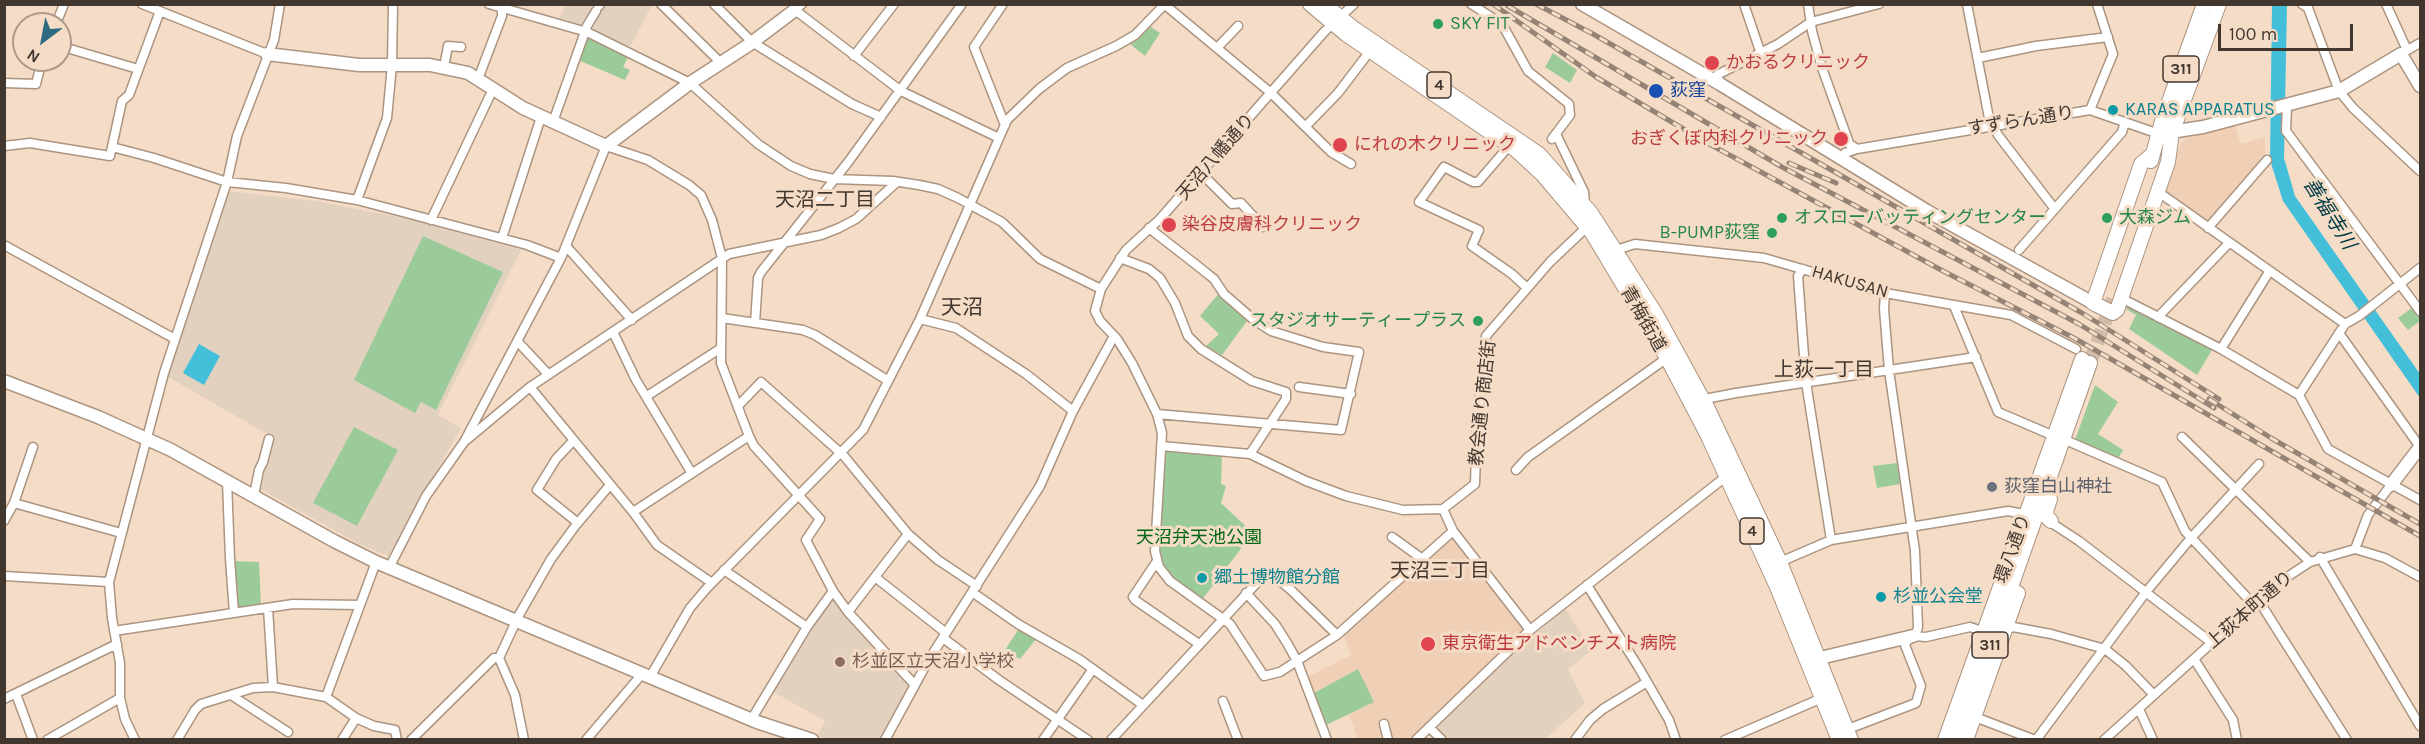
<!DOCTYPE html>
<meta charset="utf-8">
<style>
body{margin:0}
#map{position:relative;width:2425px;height:744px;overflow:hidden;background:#f5dcc7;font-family:Karla,sans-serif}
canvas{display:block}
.frame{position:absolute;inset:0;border:6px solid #41372f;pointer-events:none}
.north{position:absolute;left:12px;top:12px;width:60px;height:60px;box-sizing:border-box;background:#f5dcc7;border:2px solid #ad9a8a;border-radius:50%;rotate:212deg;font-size:16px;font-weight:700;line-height:24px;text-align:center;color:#41372f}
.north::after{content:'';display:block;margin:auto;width:21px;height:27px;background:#2e6a82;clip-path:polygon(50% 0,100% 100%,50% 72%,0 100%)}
.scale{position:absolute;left:2218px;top:24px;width:135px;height:27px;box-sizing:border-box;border:3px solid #41372f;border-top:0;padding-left:8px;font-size:18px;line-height:21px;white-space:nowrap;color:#41372f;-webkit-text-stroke:4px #f5dcc7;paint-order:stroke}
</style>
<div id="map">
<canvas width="2425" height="744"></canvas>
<div class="frame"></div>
<div class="north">N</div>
<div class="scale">100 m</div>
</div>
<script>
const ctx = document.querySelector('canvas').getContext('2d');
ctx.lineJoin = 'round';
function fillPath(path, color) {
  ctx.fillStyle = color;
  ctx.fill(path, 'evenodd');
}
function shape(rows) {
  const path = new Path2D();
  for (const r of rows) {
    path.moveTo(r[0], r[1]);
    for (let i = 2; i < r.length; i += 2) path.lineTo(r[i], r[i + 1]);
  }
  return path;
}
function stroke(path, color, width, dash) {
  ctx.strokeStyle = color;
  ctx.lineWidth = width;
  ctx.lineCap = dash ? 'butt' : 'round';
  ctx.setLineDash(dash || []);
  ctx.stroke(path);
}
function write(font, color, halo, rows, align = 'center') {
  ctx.font = font + ' Karla,"Noto Sans JP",sans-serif';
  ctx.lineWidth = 6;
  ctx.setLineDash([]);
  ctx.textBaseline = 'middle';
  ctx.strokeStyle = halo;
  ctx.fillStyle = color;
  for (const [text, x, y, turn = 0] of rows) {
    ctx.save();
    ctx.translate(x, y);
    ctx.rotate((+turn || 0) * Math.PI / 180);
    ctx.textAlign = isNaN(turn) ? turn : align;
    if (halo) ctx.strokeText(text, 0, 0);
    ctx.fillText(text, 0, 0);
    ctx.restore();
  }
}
fillPath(shape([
 [2235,125,2241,144,2265,137,2265,159,2210,223,2206,224,2163,193,2180,145,2186,138],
 [1452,536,1524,626,1524,630,1411,739,1358,739,1349,714,1373,702,1358,669,1312,694,1305,678,1351,655,1343,634]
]), '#efd0b6');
fillPath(shape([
 [566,5,595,5,585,23,581,24,559,18],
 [605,5,652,5,630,47,594,30,593,26],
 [228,191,316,201,413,220,521,250,438,415,461,428,388,556,361,545,260,489,274,438,168,377],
 [831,598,906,679,909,686,881,740,830,739,817,736,825,721,772,691,822,609],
 [1565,608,1592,650,1568,669,1585,703,1545,739,1450,739,1439,730,1439,721,1532,633,1539,631]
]), '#e3d1c0');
fillPath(shape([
 [1151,27,1160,33,1145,56,1130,44],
 [588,35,629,55,623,67,630,70,625,80,578,60],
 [1553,53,1577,70,1570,83,1545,67],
 [423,236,503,272,436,410,421,402,415,413,354,380],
 [1219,293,1247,321,1222,355,1206,346,1219,334,1200,316],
 [2128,305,2212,350,2197,375,2129,329,2136,315,2126,309],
 [2413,307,2420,317,2420,321,2408,330,2398,318],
 [2095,385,2118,402,2098,434,2123,450,2118,459,2075,440],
 [354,427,398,450,357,526,313,503],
 [1164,450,1222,453,1221,484,1226,486,1221,503,1253,533,1201,601,1184,589,1168,574,1160,561,1157,548,1162,516],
 [1897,463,1900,484,1877,488,1873,466],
 [232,561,259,562,261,606,237,610],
 [1020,627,1037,638,1020,659,1005,650],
 [1358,669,1374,702,1324,726,1312,694]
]), '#9ccb9b');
fillPath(shape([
 [2272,5,2287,5,2284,158,2295,196,2420,374,2420,398,2283,201,2270,160],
 [199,344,220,356,204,385,183,373]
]), '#43bfd9');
stroke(shape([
 [2090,363,2113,299]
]), '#d1bba9', 14, [14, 7]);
const street = shape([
 [142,4,267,54],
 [489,4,587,32,690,83,758,144,791,166,810,174,834,179,893,181,919,185,938,189,958,198,1002,222,1040,259,1101,289],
 [661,4,721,63],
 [714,4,752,42,852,104,881,117],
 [802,4,795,10,901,91,999,138],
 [1003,4,974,47,1005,125],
 [1164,4,1271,93,1331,152,1351,164],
 [1354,4,1324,32,1160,219,1126,250,1101,289,1095,311,1100,321,1117,339,1132,363,1157,414,1162,433,1155,551,1159,567,1170,581,1230,624,1264,676,1280,672,1337,635,1453,531],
 [1471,4,1502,24,1528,71,1569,104,1570,115,1552,139],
 [1744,4,1761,54],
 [1808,4,1812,31,1822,68,1848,140,1849,144,1857,149],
 [1967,4,1989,118,1998,135,2054,208],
 [2302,4,2308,8,2339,91,2353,108,2420,171],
 [2386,4,2407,50],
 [599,6,600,4],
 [56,24,64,4],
 [60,46,138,69],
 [1217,48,1238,26],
 [2404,52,2420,43],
 [854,56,894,4],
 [1978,58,2036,46,2108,37],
 [444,67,448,46,461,47],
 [478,79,502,16,502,4],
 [4,83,36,84,42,60],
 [1720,84,1717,75,1778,44,1811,22,1879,4],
 [2287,106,2286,131,2420,311],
 [2090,110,2113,54,2097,4],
 [553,122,587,26,596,11],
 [1306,126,1338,93,1370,51],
 [1556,134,1584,192,1585,205],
 [4,146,30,143,110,156,122,101,129,95,160,11],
 [1509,146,1478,182,1473,182,1444,167,1419,202,1479,230,1472,246,1512,274,1527,288],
 [112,147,154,158,227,182,286,188,357,200,527,245,561,258],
 [1842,158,1845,153,1857,149,2090,110,2159,134],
 [1200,172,1232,204,1241,203,1263,227],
 [2157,196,2164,196,2345,324],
 [357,200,387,118,392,65,393,4],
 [431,220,493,89],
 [1149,228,1199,267,1214,279,1224,294,1254,320,1271,331,1323,347,1359,352,1341,430,1157,414],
 [2208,228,2267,160],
 [502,238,541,117],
 [4,245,175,339],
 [566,246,632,320],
 [1616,250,1635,244,1764,258,1885,293,2011,315,2076,349],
 [2019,250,2122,132,2125,122],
 [1120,258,1149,269,1160,278,1175,303,1188,336,1201,349,1252,381,1286,392,1286,399,1250,454],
 [1803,269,1798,276,1806,382,1831,540],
 [2123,293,2123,299,2221,349,2299,395,2328,449,2420,500],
 [1954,306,1998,412,2047,433],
 [2158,317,2229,243],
 [722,318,803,330,815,335,887,380],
 [920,319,956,328,1026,374,1073,411],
 [755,323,758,278,761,272,849,161,962,4],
 [613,332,636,380,691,472],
 [2339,333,2420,447],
 [518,342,548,374],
 [2221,349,2269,272],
 [530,387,633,512,657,545,712,583],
 [1299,387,1351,394],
 [2299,395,2345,324,2359,316,2420,268],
 [647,396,721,348],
 [738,406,761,382,844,456,908,534,938,560,977,586],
 [1707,406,1707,402,1710,398,1736,393,1976,357],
 [2182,437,2310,562],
 [573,441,556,459,537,490,578,523],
 [464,442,561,258,606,146,648,160,689,185,701,195,712,220,722,258,721,363,749,436,754,446,820,519,806,540,833,591,848,612,914,684],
 [2070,442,2162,482,2185,531,2254,605],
 [1161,446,1250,454,1306,481,1346,496,1403,510,1443,509],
 [1516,470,1528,457,1667,358],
 [227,481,230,559,234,613],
 [254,495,259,470,263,462,269,439],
 [14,503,121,533],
 [1443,509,1475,484,1477,424,1486,336,1550,262,1589,225],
 [1443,509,1453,531,1530,630],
 [633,512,749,436],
 [2047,520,2079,541,2212,643],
 [4,521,14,503,33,447],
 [1392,537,1421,558],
 [2355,549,2368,515,2391,485],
 [2320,557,2420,726],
 [1157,561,1133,597,1135,600,1199,644],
 [1780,562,1831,540,2008,511,2028,515],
 [389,568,426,496,464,442,530,387,729,254,821,235,839,228,856,219,897,182],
 [724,570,807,627],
 [4,576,109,582],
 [875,577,946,633],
 [1587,585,1639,668,1669,720,1676,740],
 [972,592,1018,624,1079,659,1143,705],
 [1246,593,1275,624,1287,643,1297,661,1327,740],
 [2259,601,2347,740],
 [268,608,273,687],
 [848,612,908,534],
 [2006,630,2013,627,2051,634,2105,649,2126,666,2154,695],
 [114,631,293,604,360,605],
 [1913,636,1926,637,1970,627,1976,629],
 [943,638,999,680,1088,740],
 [499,658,515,695,524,740],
 [2194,659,2233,720,2237,740],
 [650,677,690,608,707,588,863,430,920,319,1007,120,1039,89,1067,68,1116,46,1135,35,1165,4],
 [16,694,33,740],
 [231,695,288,732],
 [326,697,356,718,374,726,395,730,397,740],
 [4,699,117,644],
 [1223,701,1238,740],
 [2139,709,2153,740],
 [1975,717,2035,740],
 [751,720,807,627,833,591],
 [1384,724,1388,740],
 [1429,727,1442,740],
 [1848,729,1916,703,1921,686,1905,645,1907,641,1916,634,1918,627,1915,551,1889,370,1884,309,1885,293],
 [47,740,120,698],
 [135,740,125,719,120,698,120,663,112,618,109,582,164,373,227,182,237,136,274,40,280,4],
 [177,740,195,710,201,704,253,688,273,687,326,697,376,562],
 [342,740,356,718],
 [411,740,494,658,499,658,519,615,551,559,576,525,610,485],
 [586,740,642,674],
 [885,740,928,661,1040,486,1073,411,1114,336],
 [1043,740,1093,669],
 [1111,740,1265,574,1272,574,1291,590,1337,635],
 [1416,740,1530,630,1728,475],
 [1575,740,1590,720,1603,709,1647,682],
 [1725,740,1822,698],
 [2036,740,2146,592,2191,538,2259,464],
 [2104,740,2278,583,2310,562,2355,549,2385,558,2420,577]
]);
const secondary = shape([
 [1582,4,1720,84,1927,211,2093,303],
 [267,54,359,65,430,65,468,73,523,108,606,146,690,83,750,44,795,10],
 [2164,133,2203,127,2339,91,2401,54,2420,86],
 [4,381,98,417,171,450,334,541,376,562,757,722,812,740],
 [2391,485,2420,447],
 [1811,657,1820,658,1913,636]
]);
const primary = shape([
 [1310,4,1347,35,1516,150,1542,174,1592,233,1667,358,1707,434,1777,587,1839,740],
 [1324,4,1352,27,1539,154,1591,213,1656,314,1707,407,1780,562,1851,740],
 [2169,141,2219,4],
 [2153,154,2141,164,2093,303,2113,313,2117,310,2168,162,2172,132],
 [2151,161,2162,121,2204,4],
 [2050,499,2046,511,2047,517,2051,521],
 [1945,740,2082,359],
 [1957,740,2090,363],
 [1966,740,2018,593]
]);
stroke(street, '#ab9480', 11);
stroke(secondary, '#ab9480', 15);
stroke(primary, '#ab9480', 16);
stroke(street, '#fff', 8);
stroke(secondary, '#fff', 12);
stroke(primary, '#fff', 14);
const rail = shape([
 [1493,4,1596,77,1702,140,1943,271,2074,338,2420,536],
 [1536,4,1593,34,2082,313,2219,399],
 [1508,6,1782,167,2079,324,2214,408],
 [1789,163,1836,183],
 [2209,399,2271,438,2420,524]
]);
stroke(rail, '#958476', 5);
stroke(rail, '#f5dcc7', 3, [9]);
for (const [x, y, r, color] of [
 [1438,24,6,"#2e9e5b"],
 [1712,63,8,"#e0444e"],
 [1656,91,8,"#1a4fb4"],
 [2113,110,6,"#0f9aa8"],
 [1841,139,8,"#e0444e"],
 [1340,145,8,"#e0444e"],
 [1782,218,6,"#2e9e5b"],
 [2107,218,6,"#2e9e5b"],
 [1169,225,8,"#e0444e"],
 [1772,233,6,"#2e9e5b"],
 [1478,321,6,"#2e9e5b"],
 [1992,487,6,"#6b7280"],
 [1202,578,6,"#0f9aa8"],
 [1881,597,6,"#0f9aa8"],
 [1428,644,8,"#e0444e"],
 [840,662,6,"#8d6e63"]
]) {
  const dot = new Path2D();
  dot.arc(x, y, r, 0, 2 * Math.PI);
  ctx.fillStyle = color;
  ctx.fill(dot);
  stroke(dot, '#f5dcc7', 2);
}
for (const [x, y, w] of [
 [2181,69,36],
 [1439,85,24],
 [1752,531,24],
 [1990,645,36]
]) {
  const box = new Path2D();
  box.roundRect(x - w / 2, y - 13, w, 26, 4.5);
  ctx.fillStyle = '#f5dcc7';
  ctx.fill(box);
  stroke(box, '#41372f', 1.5);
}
write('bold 16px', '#41372f', null, [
 ["311",2181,69],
 ["4",1439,85],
 ["4",1752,531],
 ["311",1990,645]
]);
write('18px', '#27864d', '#f5dcc7', [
 ["SKY FIT",1450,24],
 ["オスローバッティングセンター",1794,218],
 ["大森ジム",2119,218],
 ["B-PUMP荻窪",1760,233,"right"],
 ["スタジオサーティープラス",1466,321,"right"]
], 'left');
write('18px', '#be3a42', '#f5dcc7', [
 ["かおるクリニック",1726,63],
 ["おぎくぼ内科クリニック",1828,139,"right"],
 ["にれの木クリニック",1354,145],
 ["染谷皮膚科クリニック",1182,225],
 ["東京衛生アドベンチスト病院",1442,644]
], 'left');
write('18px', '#164399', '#f5dcc7', [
 ["荻窪",1670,91]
], 'left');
write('18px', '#0d838f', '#f5dcc7', [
 ["KARAS APPARATUS",2125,110],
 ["郷土博物館分館",1214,578],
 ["杉並公会堂",1893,597]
], 'left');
write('18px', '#41372f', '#f5dcc7', [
 ["すずらん通り",2021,121,-9],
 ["天沼八幡通り",1216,157,-49],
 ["HAKUSAN",1850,282,16],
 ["青梅街道",1643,319,60],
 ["教会通り商店街",1483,403,-84],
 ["環八通り",2013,549,-70],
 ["上荻本町通り",2250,610,-41]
]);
write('18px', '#5b616d', '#f5dcc7', [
 ["荻窪白山神社",2004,487]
], 'left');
write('18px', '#006715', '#f5dcc7', [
 ["天沼弁天池公園",1199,538]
]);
write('18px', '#785e54', '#f5dcc7', [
 ["杉並区立天沼小学校",852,662]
], 'left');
write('20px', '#41372f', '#f5dcc7', [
 ["天沼二丁目",825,200],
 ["上荻一丁目",1824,370],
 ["天沼三丁目",1440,571]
]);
write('italic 20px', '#003b46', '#f5dcc7', [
 ["善福寺川",2329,214,58]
]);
write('21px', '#41372f', '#f5dcc7', [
 ["天沼",962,308]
]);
</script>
